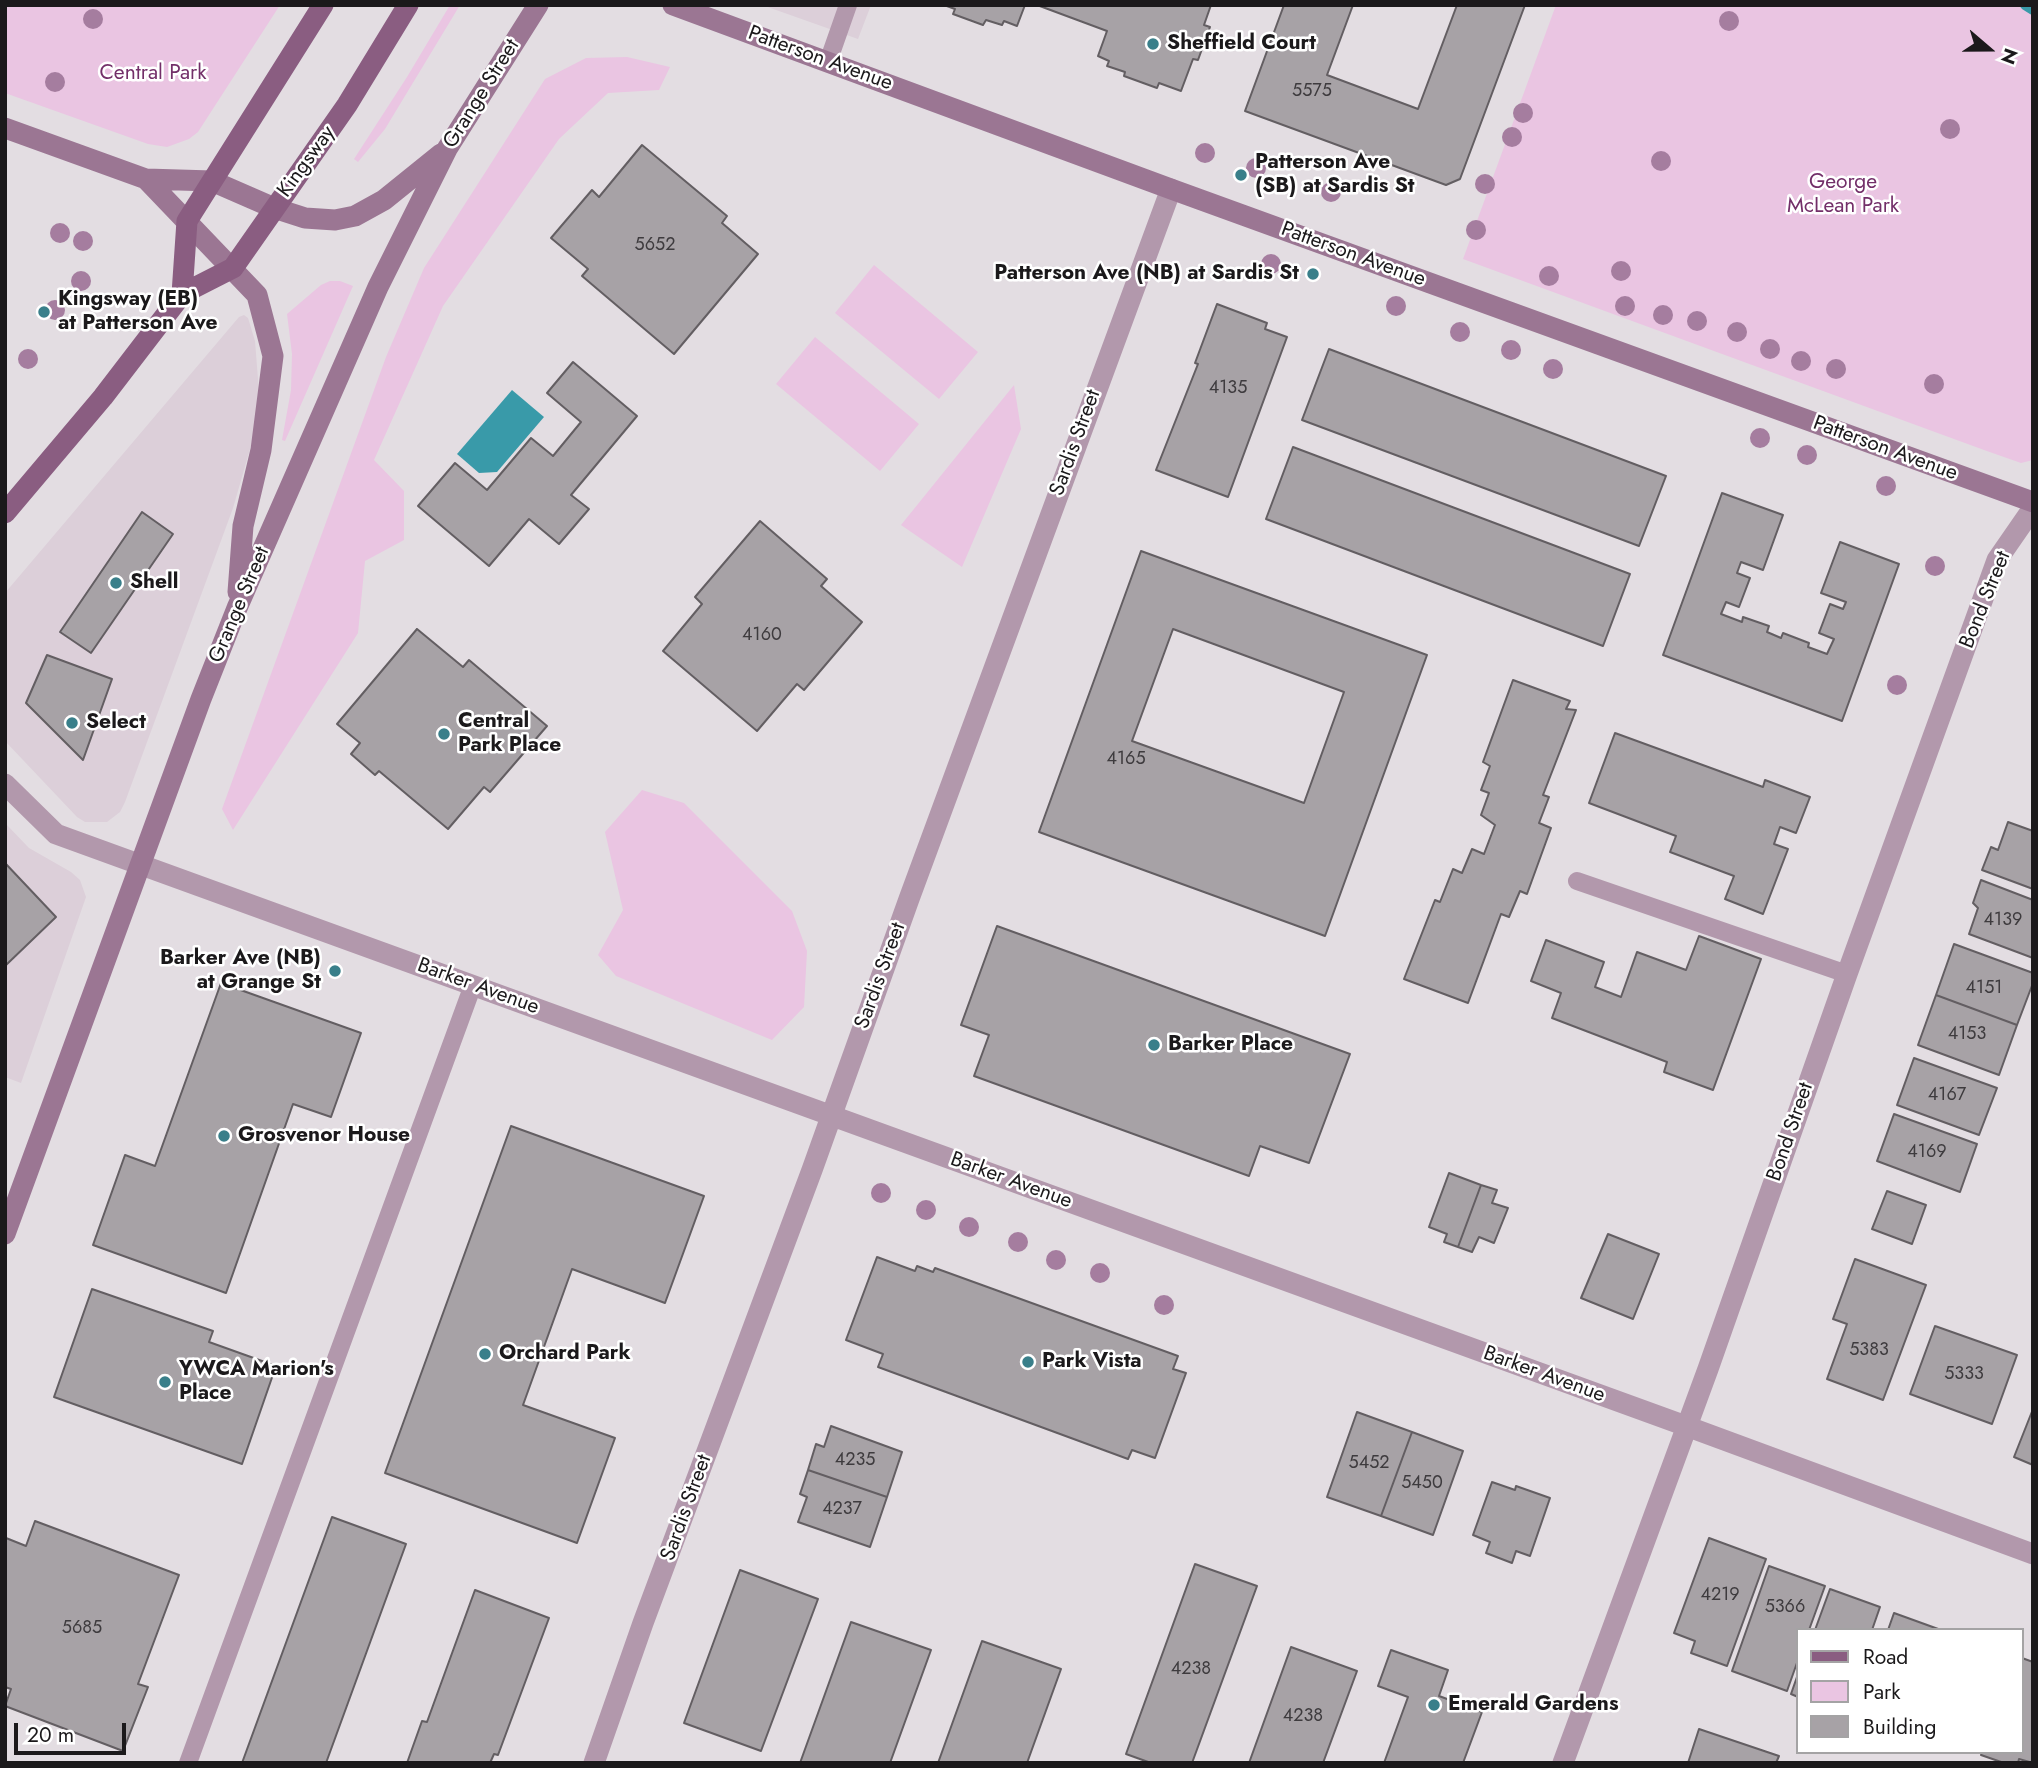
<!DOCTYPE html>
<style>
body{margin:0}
#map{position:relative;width:2038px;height:1768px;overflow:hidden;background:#e3dde2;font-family:Jost,sans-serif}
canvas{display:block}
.frame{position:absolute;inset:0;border:7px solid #1b191b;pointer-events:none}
.legend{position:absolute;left:1796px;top:1628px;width:228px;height:126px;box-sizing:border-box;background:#fff;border:2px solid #a4a3a4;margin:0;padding:9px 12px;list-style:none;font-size:21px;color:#1b191b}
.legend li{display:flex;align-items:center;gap:14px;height:35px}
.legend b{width:35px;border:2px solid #a4a3a4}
.north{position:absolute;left:1954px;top:14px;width:70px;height:70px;-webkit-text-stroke:5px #fff;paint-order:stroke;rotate:110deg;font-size:19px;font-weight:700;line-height:28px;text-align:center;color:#1b191b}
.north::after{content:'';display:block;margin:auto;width:24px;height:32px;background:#1b191b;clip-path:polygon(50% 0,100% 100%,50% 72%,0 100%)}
.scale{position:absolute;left:14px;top:1723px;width:112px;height:32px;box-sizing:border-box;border:4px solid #1b191b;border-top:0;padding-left:9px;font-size:21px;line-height:24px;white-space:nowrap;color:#1b191b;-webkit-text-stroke:5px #fff;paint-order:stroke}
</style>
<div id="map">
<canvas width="2038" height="1768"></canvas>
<div class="frame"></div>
<ul class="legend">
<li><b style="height:9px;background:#8a5d81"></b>Road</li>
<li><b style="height:19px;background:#eac5e2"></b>Park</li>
<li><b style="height:19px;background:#a7a2a6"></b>Building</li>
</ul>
<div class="north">N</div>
<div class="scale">20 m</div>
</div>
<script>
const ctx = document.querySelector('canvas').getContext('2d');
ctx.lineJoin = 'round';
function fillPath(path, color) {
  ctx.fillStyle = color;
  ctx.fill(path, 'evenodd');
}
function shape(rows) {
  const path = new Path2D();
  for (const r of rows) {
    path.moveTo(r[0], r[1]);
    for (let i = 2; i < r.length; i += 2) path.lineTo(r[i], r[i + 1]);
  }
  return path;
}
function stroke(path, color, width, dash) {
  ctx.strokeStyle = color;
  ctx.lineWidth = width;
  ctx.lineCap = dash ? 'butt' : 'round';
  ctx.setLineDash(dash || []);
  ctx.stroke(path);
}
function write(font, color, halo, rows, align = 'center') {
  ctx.font = font + ' Jost,sans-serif';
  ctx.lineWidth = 5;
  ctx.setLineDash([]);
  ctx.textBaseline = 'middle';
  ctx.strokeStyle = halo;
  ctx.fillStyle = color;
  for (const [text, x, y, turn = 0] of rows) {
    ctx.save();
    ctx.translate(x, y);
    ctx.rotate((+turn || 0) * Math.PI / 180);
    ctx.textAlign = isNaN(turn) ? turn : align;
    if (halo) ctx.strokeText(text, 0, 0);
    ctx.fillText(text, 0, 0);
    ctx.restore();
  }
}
fillPath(shape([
 [762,5,871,5,858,39],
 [244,315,248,318,255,341,259,392,257,425,233,508,125,802,120,812,107,822,85,822,77,817,5,741,5,593,239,317],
 [5,823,29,848,71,872,80,880,86,897,21,1083,5,1077]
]), '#dccfd9');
fillPath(shape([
 [5,5,280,5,198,132,189,139,167,147,148,144,5,93],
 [450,5,460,5,385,129,358,162,354,159,407,77],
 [1556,5,2033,5,2033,460,2021,463,1984,450,1463,259],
 [627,57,670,67,659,90,608,93,559,139,443,306,374,460,404,491,404,540,365,561,358,633,233,830,222,809,386,357,424,268,545,79,586,58],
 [874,265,978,352,939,399,835,313],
 [330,281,340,281,353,286,285,441,282,440,291,390,292,354,287,314,321,285],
 [815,337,919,424,880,471,776,384],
 [1014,385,1021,429,962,567,901,525],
 [642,790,684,803,792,911,807,951,804,1007,772,1040,616,976,598,955,623,910,605,832]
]), '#eac5e2');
fillPath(shape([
 [512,390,544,417,497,472,479,473,457,454]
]), '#399aa9');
stroke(shape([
 [2025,5,2033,10]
]), '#399aa9', 10);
const building = shape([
 [944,5,1025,5,1017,26,1004,21,1002,25,986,20,983,25,953,14,955,9,944,5],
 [1037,5,1211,5,1204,25,1210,27,1198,60,1193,59,1181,91,1159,83,1157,88,1124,76,1125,72,1107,66,1109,61,1098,56,1107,31,1037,5],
 [1284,5,1353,5,1327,75,1418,109,1457,5,1525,5,1460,179,1446,185,1245,111,1284,5],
 [642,145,727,216,722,223,758,254,674,354,582,276,588,269,551,238,592,190,599,197,642,145],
 [1217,304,1267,323,1265,329,1287,337,1228,497,1156,470,1198,364,1195,363,1217,304],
 [1329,349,1666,476,1639,546,1302,420,1329,349],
 [573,362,637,416,571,495,589,509,559,544,529,519,489,566,418,506,455,463,487,490,531,438,553,456,581,422,547,393,573,362],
 [1293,447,1630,574,1603,646,1266,519,1293,447],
 [1722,493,1783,515,1763,570,1741,562,1737,573,1750,578,1739,607,1726,602,1721,614,1742,622,1743,617,1769,626,1767,632,1781,638,1783,633,1809,643,1808,647,1827,654,1834,639,1819,633,1830,604,1843,609,1846,602,1821,593,1840,542,1899,564,1842,721,1663,655,1722,493],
 [142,512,173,534,91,653,60,632,142,512],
 [760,521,827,579,821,586,862,622,804,690,797,684,757,731,663,651,702,604,695,597,760,521],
 [1141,551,1427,655,1325,936,1039,832,1141,551],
 [1173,629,1344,692,1304,803,1132,741,1173,629],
 [417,629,463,667,469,660,547,726,490,792,484,787,448,829,379,771,375,775,351,754,360,743,337,724,417,629],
 [47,655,112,679,83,760,26,703,47,655],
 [1513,680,1570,701,1566,709,1576,710,1543,795,1549,797,1539,823,1551,828,1527,894,1520,891,1509,917,1501,914,1468,1003,1404,979,1435,900,1440,902,1453,869,1462,873,1472,849,1484,854,1495,825,1481,815,1489,793,1481,790,1490,766,1483,762,1513,680],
 [1615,733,1763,787,1765,780,1810,797,1796,833,1780,827,1774,844,1788,849,1763,914,1725,899,1734,876,1670,852,1676,836,1589,803,1615,733],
 [2008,822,2033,831,2033,889,1982,870,1991,847,1998,850,2008,822],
 [5,863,56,917,5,966,5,863],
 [1981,880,2033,900,2033,958,1969,934,1978,908,1973,903,1981,880],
 [997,926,1350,1054,1309,1163,1260,1146,1249,1176,974,1076,989,1035,961,1025,997,926],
 [1699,936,1761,959,1713,1090,1664,1072,1667,1062,1552,1018,1561,993,1531,981,1546,940,1604,962,1595,987,1621,997,1637,952,1686,970,1699,936],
 [1954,944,2033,973,2033,983,2017,1025,1936,995,1954,944],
 [221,983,361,1033,331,1117,293,1104,226,1293,93,1245,125,1155,155,1166,221,983],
 [1936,995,2017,1025,1999,1075,1918,1045,1936,995],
 [1914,1058,1997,1088,1979,1135,1897,1105,1914,1058],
 [1894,1114,1977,1144,1960,1192,1877,1161,1894,1114],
 [511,1126,704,1196,665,1303,572,1269,523,1405,615,1438,577,1543,385,1473,511,1126],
 [1449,1173,1481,1185,1458,1247,1444,1242,1447,1234,1429,1227,1449,1173],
 [1481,1185,1497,1190,1492,1203,1508,1208,1494,1243,1479,1237,1472,1252,1458,1247,1481,1185],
 [1887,1191,1926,1205,1912,1244,1872,1229,1887,1191],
 [1608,1234,1659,1254,1633,1319,1581,1298,1608,1234],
 [877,1257,915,1271,917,1266,933,1272,935,1268,1178,1356,1173,1369,1186,1373,1155,1458,1132,1450,1128,1459,878,1367,883,1354,846,1340,877,1257],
 [1855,1259,1926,1285,1883,1400,1827,1379,1847,1324,1833,1319,1855,1259],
 [92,1289,213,1331,209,1342,276,1366,242,1464,54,1397,92,1289],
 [1935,1326,2017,1355,1992,1424,1910,1394,1935,1326],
 [2033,1409,2033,1465,2014,1457,2033,1409],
 [1357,1412,1412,1432,1381,1516,1327,1497,1357,1412],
 [831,1426,902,1452,887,1497,808,1470,816,1444,824,1447,831,1426],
 [1412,1432,1463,1451,1433,1535,1381,1516,1412,1432],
 [808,1470,887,1497,870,1547,798,1522,807,1497,800,1494,808,1470],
 [1492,1482,1515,1490,1516,1486,1550,1498,1530,1556,1516,1551,1512,1563,1486,1553,1490,1542,1473,1535,1492,1482],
 [332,1517,406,1544,326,1763,242,1763,332,1517],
 [35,1521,179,1575,138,1684,148,1687,123,1751,5,1706,11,1689,5,1687,5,1541,6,1538,26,1546,35,1521],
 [1709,1538,1766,1559,1727,1666,1691,1653,1695,1641,1674,1633,1709,1538],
 [1195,1564,1257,1586,1192,1763,1151,1763,1126,1754,1195,1564],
 [1769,1566,1825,1586,1809,1630,1798,1630,1798,1660,1787,1691,1732,1671,1769,1566],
 [740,1570,818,1599,761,1751,684,1723,740,1570],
 [1830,1589,1880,1607,1872,1630,1815,1630,1830,1589],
 [475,1590,549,1618,498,1755,494,1754,490,1763,407,1763,422,1721,427,1722,475,1590],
 [1894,1613,1941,1630,1888,1630,1894,1613],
 [851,1622,931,1650,890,1763,800,1763,851,1622],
 [982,1641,1061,1669,1027,1763,938,1763,982,1641],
 [1291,1647,1357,1671,1323,1763,1249,1763,1291,1647],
 [1391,1650,1448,1670,1439,1696,1482,1712,1463,1763,1384,1763,1408,1697,1378,1686,1391,1650],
 [2022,1658,2033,1662,2033,1763,2019,1759,2018,1763,2004,1763,1981,1755,1982,1752,2022,1752,2022,1658],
 [1798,1674,1798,1697,1791,1694,1798,1674],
 [1699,1729,1779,1756,1776,1763,1688,1763,1699,1729]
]);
fillPath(building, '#a7a2a6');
stroke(building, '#635e62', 2);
stroke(shape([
 [828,62,848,5],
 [1577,881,1847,974],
 [188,1763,473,985]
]), '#b298ac', 18);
stroke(shape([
 [5,784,56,834,1686,1426,2033,1554],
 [594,1763,643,1623,812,1170,909,899,1171,189],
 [1563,1763,1708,1369,1847,974,1997,560,2033,508]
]), '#b298ac', 21);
stroke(shape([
 [673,5,1171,189,2033,502],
 [5,128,146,179,257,295,273,356,261,450,243,526,238,592],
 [146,179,212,181,274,208,305,218,335,220,355,216,384,200,441,154],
 [5,1234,201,699,237,608,378,287,447,149,538,5]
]), '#9b7693', 21);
stroke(shape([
 [182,294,187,221,323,5],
 [5,513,103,397,182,294,233,268,347,105,408,5]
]), '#8a5d81', 21);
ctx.fillStyle = '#a57d9f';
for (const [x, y] of [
 [93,19],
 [1729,21],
 [55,82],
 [1523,113],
 [1950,129],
 [1512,137],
 [1205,153],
 [1661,161],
 [1256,168],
 [1485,184],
 [1331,192],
 [1476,230],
 [60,233],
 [83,241],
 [1271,264],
 [1621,271],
 [1549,276],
 [81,281],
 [1396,306],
 [1625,306],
 [55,310],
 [1663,315],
 [1697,321],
 [1460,332],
 [1737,332],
 [1770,349],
 [1511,350],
 [28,359],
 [1801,361],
 [1553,369],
 [1836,369],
 [1934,384],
 [1760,438],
 [1807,455],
 [1886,486],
 [1935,566],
 [1897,685],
 [881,1193],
 [926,1210],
 [969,1227],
 [1018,1242],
 [1056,1260],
 [1100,1273],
 [1164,1305]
]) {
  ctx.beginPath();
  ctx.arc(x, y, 10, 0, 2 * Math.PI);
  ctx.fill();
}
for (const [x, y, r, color] of [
 [1153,44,7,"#397f8a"],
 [1241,175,7,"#397f8a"],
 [1313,274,7,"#397f8a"],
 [44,312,7,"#397f8a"],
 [116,583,7,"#397f8a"],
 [72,723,7,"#397f8a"],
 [444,734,7,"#397f8a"],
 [335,971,7,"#397f8a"],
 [1154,1045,7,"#397f8a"],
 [224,1136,7,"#397f8a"],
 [485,1354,7,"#397f8a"],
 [1028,1362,7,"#397f8a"],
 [165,1382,7,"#397f8a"],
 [1434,1705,7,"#397f8a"]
]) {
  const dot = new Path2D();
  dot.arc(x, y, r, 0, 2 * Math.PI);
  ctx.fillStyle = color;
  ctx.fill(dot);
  stroke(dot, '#fff', 2.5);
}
write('18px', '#3e3b3e', null, [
 ["5575",1312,92],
 ["5652",655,246],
 ["4135",1228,389],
 ["4160",762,636],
 ["4165",1126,760],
 ["4139",2003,921],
 ["4151",1984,989],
 ["4153",1967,1035],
 ["4167",1947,1096],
 ["4169",1927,1153],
 ["5383",1869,1351],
 ["5333",1964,1375],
 ["4235",855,1461],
 ["5452",1369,1464],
 ["5450",1422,1484],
 ["4237",842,1510],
 ["4219",1720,1596],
 ["5366",1785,1608],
 ["5685",82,1629],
 ["4238",1191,1670],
 ["4238",1303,1717]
]);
write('bold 21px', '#1b191b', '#fff', [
 ["Sheffield Court",1167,44],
 ["Patterson Ave",1255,163],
 ["(SB) at Sardis St",1255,187],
 ["Patterson Ave (NB) at Sardis St",1299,274,"right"],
 ["Kingsway (EB)",58,300],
 ["at Patterson Ave",58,324],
 ["Shell",130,583],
 ["Central",458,722],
 ["Park Place",458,746],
 ["Select",86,723],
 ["Barker Ave (NB)",321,959,"right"],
 ["at Grange St",321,983,"right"],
 ["Barker Place",1168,1045],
 ["Grosvenor House",238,1136],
 ["Orchard Park",499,1354],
 ["Park Vista",1042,1362],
 ["YWCA Marion's",179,1370],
 ["Place",179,1394],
 ["Emerald Gardens",1448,1705]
], 'left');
write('21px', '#1b191b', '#fff', [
 ["Patterson Avenue",820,59,20],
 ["Grange Street",482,94,-58],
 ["Kingsway",307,162,-54],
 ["Patterson Avenue",1353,255,20],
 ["Sardis Street",1076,443,-70],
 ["Patterson Avenue",1885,449,20],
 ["Bond Street",1986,600,-68],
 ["Grange Street",240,605,-67],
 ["Sardis Street",881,976,-70],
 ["Barker Avenue",478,987,20],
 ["Bond Street",1791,1132,-71],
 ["Barker Avenue",1011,1181,20],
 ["Barker Avenue",1544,1375,20],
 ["Sardis Street",687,1508,-70]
]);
write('21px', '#732f69', '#fff', [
 ["Central Park",153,74],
 ["George",1843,183],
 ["McLean Park",1843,207]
]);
</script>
